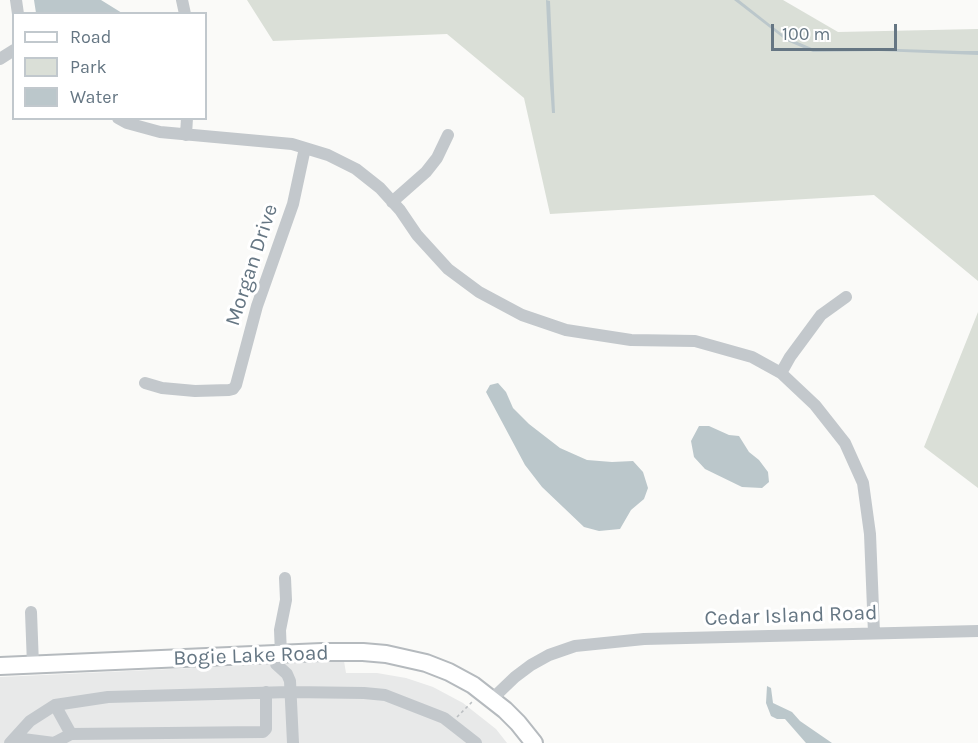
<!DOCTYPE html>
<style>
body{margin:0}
#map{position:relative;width:978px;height:743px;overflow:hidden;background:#fafaf8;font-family:Karla,sans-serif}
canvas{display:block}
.legend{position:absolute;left:12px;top:12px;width:195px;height:108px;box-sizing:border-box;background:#fff;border:2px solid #c1c8cd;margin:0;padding:8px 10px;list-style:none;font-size:18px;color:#657683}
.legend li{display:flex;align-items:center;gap:12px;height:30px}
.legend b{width:30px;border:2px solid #c1c8cd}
.scale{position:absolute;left:771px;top:24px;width:126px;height:27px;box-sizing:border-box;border:3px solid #657683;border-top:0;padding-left:8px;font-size:18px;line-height:21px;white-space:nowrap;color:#657683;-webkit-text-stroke:4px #fff;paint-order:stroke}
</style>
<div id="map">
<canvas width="978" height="743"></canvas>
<ul class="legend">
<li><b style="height:8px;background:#fff"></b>Road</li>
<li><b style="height:16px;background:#dadfd7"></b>Park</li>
<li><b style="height:16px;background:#bbc7cb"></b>Water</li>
</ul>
<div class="scale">100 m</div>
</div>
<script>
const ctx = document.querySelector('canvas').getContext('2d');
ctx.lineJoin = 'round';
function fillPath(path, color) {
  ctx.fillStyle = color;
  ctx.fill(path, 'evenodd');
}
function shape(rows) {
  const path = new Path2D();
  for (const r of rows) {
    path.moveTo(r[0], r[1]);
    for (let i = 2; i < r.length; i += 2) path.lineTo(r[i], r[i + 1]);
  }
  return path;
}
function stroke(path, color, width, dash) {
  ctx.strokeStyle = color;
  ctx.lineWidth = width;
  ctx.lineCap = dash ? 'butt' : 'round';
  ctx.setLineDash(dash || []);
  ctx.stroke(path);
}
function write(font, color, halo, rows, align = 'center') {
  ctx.font = font + ' Karla,sans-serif';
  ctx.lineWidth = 6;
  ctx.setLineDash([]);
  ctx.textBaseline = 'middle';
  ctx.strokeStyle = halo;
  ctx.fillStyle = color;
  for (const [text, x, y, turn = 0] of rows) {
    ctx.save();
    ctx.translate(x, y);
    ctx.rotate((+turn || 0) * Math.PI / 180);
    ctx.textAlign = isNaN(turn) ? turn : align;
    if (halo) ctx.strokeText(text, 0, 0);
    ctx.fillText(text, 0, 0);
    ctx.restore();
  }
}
fillPath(shape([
 [344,661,346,673,377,673,406,678,433,687,463,703,496,729,507,743,0,743,0,677]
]), '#e8e9e9');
fillPath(shape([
 [247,0,783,0,838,32,978,29,978,281,874,195,550,214,524,98,447,34,273,41],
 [978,312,978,488,924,447]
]), '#dadfd7');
fillPath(shape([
 [34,0,101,0,122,13,36,13],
 [546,0,550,1,555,113,552,113,550,85],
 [734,0,739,0,786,37,814,49,867,48,961,51,978,51,978,55,879,51,813,52,787,41],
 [498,383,506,392,513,408,529,424,560,448,587,460,612,462,633,461,643,472,648,488,644,499,631,510,620,529,599,531,584,527,542,487,525,465,486,392,490,385],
 [699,426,709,426,729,435,739,436,749,452,759,460,768,472,769,482,762,488,742,487,705,469,694,457,691,441],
 [767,686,771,688,773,703,792,712,800,721,832,743,806,743,785,719,777,719,771,716,766,703]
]), '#bbc7cb');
const major = shape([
 [0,666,322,652,363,652,386,654,426,663,449,672,473,685,505,710,518,723,534,743]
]);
stroke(major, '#b5babe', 20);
stroke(shape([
 [457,717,473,701]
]), '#bbbfc2', 1.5, [3, 3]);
stroke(shape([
 [16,0,18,14],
 [182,0,185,14],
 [0,59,14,50],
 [118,118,127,123,160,132,292,144,328,155,356,169,380,188,400,210,417,235,448,269,479,292,522,315,566,330,631,340,695,341,752,357,781,373,815,405,845,443,863,483,870,534,874,633],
 [186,135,187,118],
 [392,202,426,172,437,158,448,135],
 [781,373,790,357,821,315,846,297],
 [145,383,162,388,195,391,229,390,233,389,236,385,257,306,293,204,305,148],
 [31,612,33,665],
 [275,654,276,664,287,674,290,681,293,743],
 [281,654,280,630,286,600,285,578],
 [492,699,515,677,531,665,549,655,575,646,644,639,978,631],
 [55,705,71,734],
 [15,738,54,743,71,734,263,732,266,729,266,692],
 [10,743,30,721,55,705,108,697,290,692,364,693,385,695,444,718,476,743]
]), '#c3c8cc', 12);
stroke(major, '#fff', 16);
write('21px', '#657683', '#fff', [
 ["Morgan Drive",252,265,-72],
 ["Cedar Island Road",791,616,-2],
 ["Bogie Lake Road",251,656,-2]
]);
</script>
